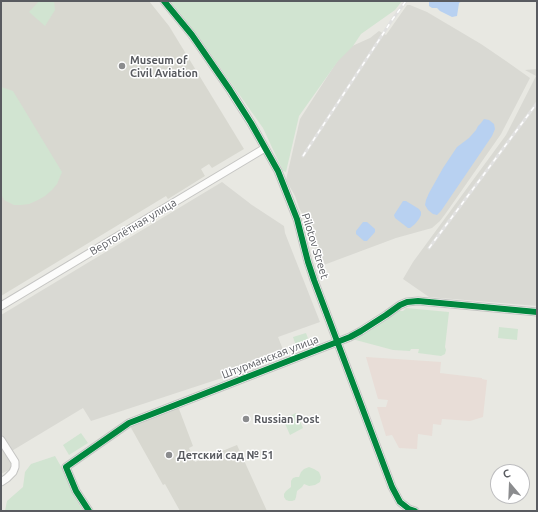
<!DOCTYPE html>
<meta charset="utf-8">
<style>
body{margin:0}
#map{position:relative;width:538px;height:512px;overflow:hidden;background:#e8e8e2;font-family:Ubuntu,sans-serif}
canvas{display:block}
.frame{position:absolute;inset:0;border:2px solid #595b60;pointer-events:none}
.north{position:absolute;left:490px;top:464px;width:40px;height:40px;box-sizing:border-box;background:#fff;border:1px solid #bdbdbf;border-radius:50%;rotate:341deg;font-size:11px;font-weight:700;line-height:16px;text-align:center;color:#595b60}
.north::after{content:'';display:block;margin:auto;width:14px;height:18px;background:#8b8c8e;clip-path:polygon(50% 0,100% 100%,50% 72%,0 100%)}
</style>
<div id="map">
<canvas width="538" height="512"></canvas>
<div class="frame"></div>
<div class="north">С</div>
</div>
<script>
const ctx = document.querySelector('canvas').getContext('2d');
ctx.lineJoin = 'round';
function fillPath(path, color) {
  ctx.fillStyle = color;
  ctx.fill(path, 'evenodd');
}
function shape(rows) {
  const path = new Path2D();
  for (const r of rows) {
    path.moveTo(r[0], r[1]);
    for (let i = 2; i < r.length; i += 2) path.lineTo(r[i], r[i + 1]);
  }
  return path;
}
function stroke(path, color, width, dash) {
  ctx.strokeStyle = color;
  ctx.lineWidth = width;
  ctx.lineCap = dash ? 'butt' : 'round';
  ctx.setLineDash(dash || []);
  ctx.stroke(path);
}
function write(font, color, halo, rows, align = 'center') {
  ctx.font = font + ' Ubuntu,sans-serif';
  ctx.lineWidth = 3;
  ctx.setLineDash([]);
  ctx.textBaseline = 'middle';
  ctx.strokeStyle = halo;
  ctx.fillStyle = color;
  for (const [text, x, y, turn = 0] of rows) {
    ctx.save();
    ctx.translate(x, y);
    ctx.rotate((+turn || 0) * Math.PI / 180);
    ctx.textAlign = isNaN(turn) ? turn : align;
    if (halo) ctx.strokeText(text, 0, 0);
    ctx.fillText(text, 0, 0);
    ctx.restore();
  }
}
fillPath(shape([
 [407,5,410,5,427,12,481,44,506,61,530,78,501,134,446,213,440,221,432,228,396,238,321,266,317,254,312,233,315,229,312,226,310,227,299,208,295,196,286,180,300,119,338,60,350,47,370,38,379,31,386,35],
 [537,69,537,306,429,297,403,279,413,262,506,135,536,76,525,70],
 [222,182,252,205,284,226,285,233,320,322,278,337,286,357,91,421,83,408,10,452,1,438,1,315],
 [1,445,15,467,1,474]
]), '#d9d9d3');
fillPath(shape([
 [1,1,149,1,169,26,244,149,212,168,209,164,201,169,205,176,168,199,166,196,1,296],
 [176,407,179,409,193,446,189,448,195,462,237,445,267,511,180,511,165,484,163,485,130,426]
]), '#d8d8d0');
fillPath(shape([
 [366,357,441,362,440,373,482,378,482,379,487,380,483,417,470,421,442,419,441,425,433,424,432,436,418,434,417,449,399,448,392,435,386,436,377,407,386,407,388,400,378,399]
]), '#e8ddd7');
fillPath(shape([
 [39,1,54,1,55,10,45,26,29,12],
 [170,1,402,1,395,10,361,34,353,46,338,61,299,116,286,172,283,171,263,128,195,32],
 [1,87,13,91,62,172,57,184,52,190,45,196,38,200,29,204,21,205,14,205,4,200,1,194],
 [406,308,449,312,445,347,446,350,445,354,441,356,418,353,419,349,411,349,410,351,393,350,352,339,399,311,403,311],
 [499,327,518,329,517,340,498,338],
 [306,333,309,341,296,346,293,337],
 [296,413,303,428,290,435,283,419],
 [81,433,88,443,69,455,63,445],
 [55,456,67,477,74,496,83,511,5,511,7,501,23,487,25,472,31,464],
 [309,467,314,469,319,472,321,477,320,482,315,485,309,486,304,484,302,487,297,491,296,497,295,500,292,501,289,501,286,500,284,497,284,494,286,491,291,487,291,481,293,478,296,477,299,477,301,472,304,469]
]), '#d1e4d1');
fillPath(shape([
 [427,1,462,1,459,3,457,16,452,17,440,11,437,8,432,8,429,6,429,2],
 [484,119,489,120,494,124,495,129,492,136,441,211,437,215,433,214,428,210,425,205,426,200,429,193,443,168,457,147,469,138,476,130,478,126,481,123],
 [403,201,406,201,419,209,421,212,421,215,419,219,415,224,410,228,408,228,395,218,394,215],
 [363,222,367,222,375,229,375,232,367,241,364,241,356,234,356,231]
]), '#b8d1f1');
const minor = shape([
 [164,1,192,35,230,90,251,123,278,171,297,219,308,262,314,280,392,487,400,502,409,509,415,511],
 [1,306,265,148],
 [1,440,15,462,15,467,13,472,7,478,1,482],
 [89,511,76,491,66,467,129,423,350,337,361,331,386,315,400,305,407,302,418,301,429,302,537,312]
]);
stroke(minor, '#c5c5c3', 9);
stroke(minor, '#fcfcfb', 7);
const rail = shape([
 [392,20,406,1],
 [303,156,394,17],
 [429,248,537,103]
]);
stroke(rail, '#e1e1e0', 3);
stroke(rail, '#fff', 1.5, [4.5]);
stroke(shape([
 [164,1,192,35,230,90,251,123,278,171,297,219,308,262,314,280,392,487,400,502,409,509,415,511],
 [89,511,76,491,66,467,129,423,350,337,361,331,386,315,400,305,407,302,418,301,429,302,537,312]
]), '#00873e', 6);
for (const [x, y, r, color] of [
 [122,66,4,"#8b8c8e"],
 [246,419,4,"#8b8c8e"],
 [169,455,4,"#8b8c8e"]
]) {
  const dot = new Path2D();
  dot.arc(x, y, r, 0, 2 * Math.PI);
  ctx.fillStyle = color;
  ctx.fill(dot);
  stroke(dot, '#fff', 1.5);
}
write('bold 11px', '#595b60', '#fff', [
 ["Museum of",130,60],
 ["Civil Aviation",130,73],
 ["Russian Post",254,419],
 ["Детский сад № 51",177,455]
], 'left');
write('11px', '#595b60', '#fff', [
 ["Вертолётная улица",133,227,-31],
 ["Pilotov Street",315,246,73],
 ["Штурманская улица",270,357,-21]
]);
</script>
